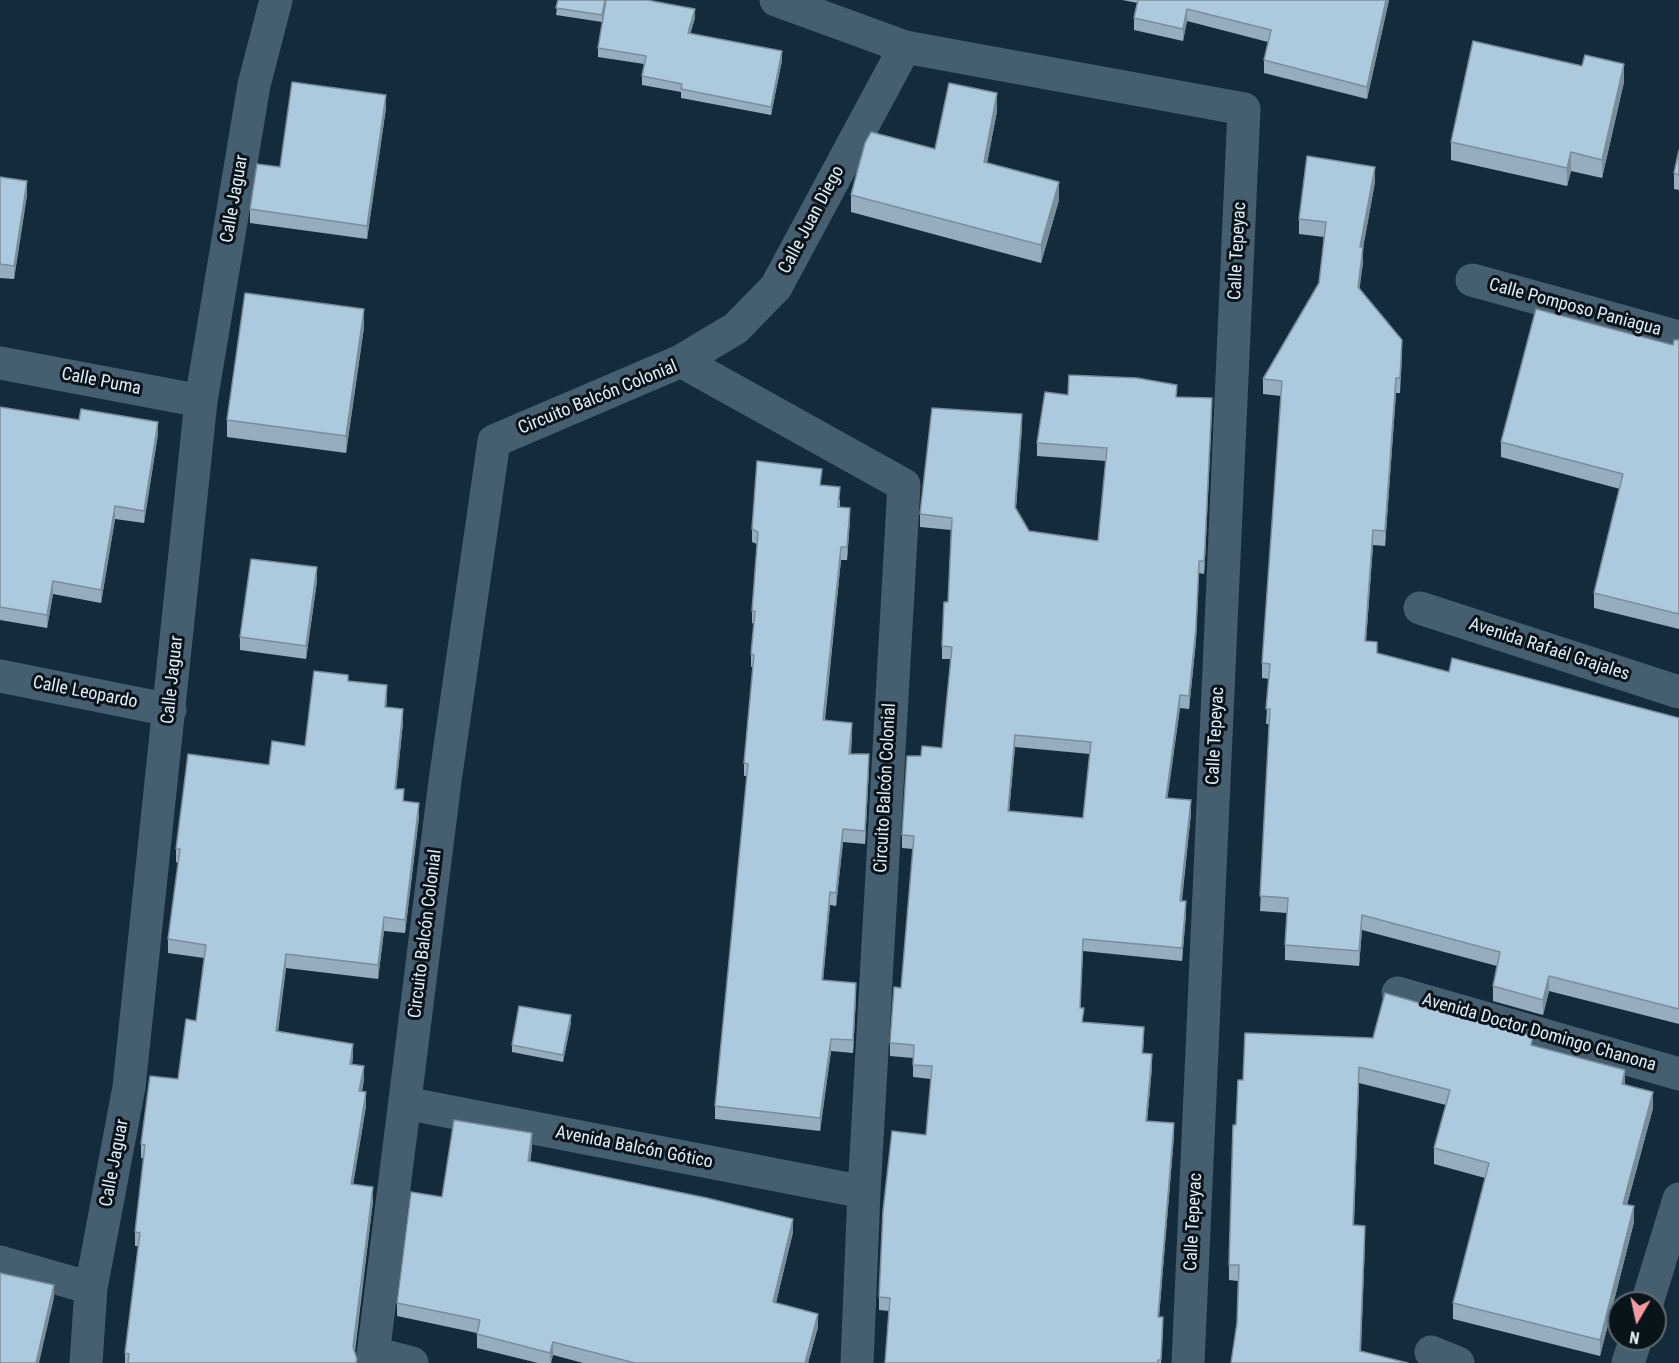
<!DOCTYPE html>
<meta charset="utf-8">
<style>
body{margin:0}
#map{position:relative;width:1679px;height:1363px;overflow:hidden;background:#142b3b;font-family:"Roboto Condensed",sans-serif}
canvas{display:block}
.north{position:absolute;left:1607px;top:1291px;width:60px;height:60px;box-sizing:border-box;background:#09131a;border:2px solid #5f6a73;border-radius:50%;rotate:189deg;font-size:16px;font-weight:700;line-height:24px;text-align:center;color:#dfedf8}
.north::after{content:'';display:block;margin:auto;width:21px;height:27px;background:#f49aa2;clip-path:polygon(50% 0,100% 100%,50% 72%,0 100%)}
</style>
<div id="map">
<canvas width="1679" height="1363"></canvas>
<div class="north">N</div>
</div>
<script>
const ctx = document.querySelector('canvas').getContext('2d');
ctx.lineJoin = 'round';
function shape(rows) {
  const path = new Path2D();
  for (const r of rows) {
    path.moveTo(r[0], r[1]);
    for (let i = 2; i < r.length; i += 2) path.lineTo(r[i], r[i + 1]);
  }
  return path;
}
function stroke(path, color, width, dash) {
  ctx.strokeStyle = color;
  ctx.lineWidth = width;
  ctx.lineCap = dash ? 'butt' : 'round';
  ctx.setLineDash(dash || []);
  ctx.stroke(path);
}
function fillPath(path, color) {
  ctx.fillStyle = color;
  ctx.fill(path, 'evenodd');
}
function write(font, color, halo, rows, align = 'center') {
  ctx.font = font + ' "Roboto Condensed",sans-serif';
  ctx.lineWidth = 6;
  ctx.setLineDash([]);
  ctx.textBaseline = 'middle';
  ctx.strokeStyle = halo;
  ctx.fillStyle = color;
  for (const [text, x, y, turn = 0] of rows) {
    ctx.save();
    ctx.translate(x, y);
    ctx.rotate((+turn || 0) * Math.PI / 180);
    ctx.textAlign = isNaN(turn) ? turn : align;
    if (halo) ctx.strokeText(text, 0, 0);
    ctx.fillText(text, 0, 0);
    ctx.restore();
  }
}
stroke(shape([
 [776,0,905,47,1244,109,1188,1363],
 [1472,280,1679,337],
 [681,361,736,328,776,287,905,47],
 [0,363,201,401],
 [1420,608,1679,692],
 [0,676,170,710],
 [1398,993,1679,1074],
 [405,1103,864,1192],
 [0,1262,91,1288],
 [1647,1303,1679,1199],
 [1431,1352,1458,1363],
 [373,1353,412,1363],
 [86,1363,91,1288,129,1087,201,401,254,85,276,0],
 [372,1363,445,781,494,441,681,361,904,485,864,1192,857,1363],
 [1628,1363,1636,1339]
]), '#465f70', 33);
fillPath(shape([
 [558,0,606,0,602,22,556,15],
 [1122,0,1389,0,1367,99,1264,73,1264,60,1268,42,1187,21,1183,41,1134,30,1134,18,1138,3],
 [695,18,690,34,782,60,771,115,681,98,681,92,642,85,642,76,644,64,598,57,598,48],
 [1624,82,1602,178,1571,171,1567,186,1451,160,1451,142],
 [386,108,367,239,250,223,250,209,280,167],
 [997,111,987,163,1059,200,1041,263,851,212,851,195,935,149],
 [1679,150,1679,190,1674,189,1674,173],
 [0,177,27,195,14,279,0,278],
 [1375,182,1363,248,1363,262,1359,289,1402,355,1400,393,1396,393,1385,546,1373,545,1366,641,1377,654,1449,672,1679,718,1679,1024,1549,991,1543,1015,1493,1001,1493,986,1497,966,1362,930,1359,966,1285,960,1285,945,1287,913,1260,911,1269,724,1266,724,1269,679,1262,678,1262,663,1281,396,1263,394,1263,379,1319,283,1324,237,1299,234,1299,219],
 [364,327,346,453,227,437,227,420],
 [1679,340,1679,629,1594,608,1594,593,1620,489,1501,457,1501,442,1673,345],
 [1177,397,1212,411,1205,559,1204,574,1199,573,1196,641,1189,709,1180,708,1167,798,1191,813,1182,901,1186,914,1182,961,1083,951,1080,1008,1083,1022,1144,1040,1143,1053,1152,1067,1147,1121,1174,1136,1159,1317,1163,1330,1161,1363,885,1363,889,1311,879,1310,879,1297,926,1135,931,1079,913,1077,913,1058,890,1056,890,1043,901,988,913,849,902,848,902,835,921,756,942,748,951,659,942,659,942,646,948,602,951,530,920,527,920,514,1022,427,1016,509,1029,531,1098,541,1106,461,1037,456,1037,443],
 [1015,747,1090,754,1083,818,1009,812],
 [0,407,158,434,144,523,115,519,101,603,53,594,47,628,0,620],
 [821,485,840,500,840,507,850,520,847,560,841,560,825,720,852,736,851,754,869,767,865,844,843,842,836,906,830,905,823,980,856,996,853,1053,831,1051,820,1131,715,1119,715,1106,747,776,744,776,744,763,753,667,751,667,751,654,754,624,752,623,752,611,757,544,752,542,752,529],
 [317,581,306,659,240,650,240,637],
 [348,681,387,699,386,707,403,723,396,789,404,801,419,817,405,933,384,931,378,979,286,968,278,1032,353,1057,352,1064,364,1079,362,1092,366,1106,353,1184,373,1201,355,1351,357,1363,125,1363,125,1353,138,1246,135,1246,135,1232,144,1158,141,1158,141,1144,178,1079,196,1021,204,958,168,953,168,939,178,863,176,862,176,849,269,765,305,746],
 [571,1022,563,1062,512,1052,512,1045],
 [1533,1046,1625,1085,1653,1108,1627,1205,1634,1222,1600,1356,1453,1319,1453,1303,1485,1178,1434,1164,1434,1148,1446,1105,1359,1083,1354,1225,1365,1242,1361,1351,1237,1323,1238,1281,1229,1280,1229,1265,1236,1125,1243,1080],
 [532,1147,530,1162,793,1232,776,1303,818,1327,808,1363,583,1363,553,1355,551,1363,538,1363,477,1348,477,1333,397,1316,397,1303,442,1197]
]), '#95adbe');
fillPath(shape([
 [605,0,606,0,602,22,602,15],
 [1386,0,1389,0,1367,99,1367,87],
 [695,9,695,18,688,42,688,33],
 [1187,9,1187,21,1183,41,1183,29],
 [782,51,782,60,771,115,771,107],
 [1624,64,1624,82,1602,178,1602,160],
 [997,93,997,111,984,180,984,162],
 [386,95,386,108,367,239,367,226],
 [1571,152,1571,171,1567,186,1567,168],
 [1375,167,1375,182,1363,248,1363,262,1358,302,1360,247],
 [27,181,27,195,14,279,14,266],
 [1059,182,1059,200,1041,263,1041,245],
 [364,309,364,327,346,453,346,436],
 [1396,378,1396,393,1385,546,1385,531],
 [1212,398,1205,559,1204,574,1204,561],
 [1022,414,1022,427,1015,520,1015,507],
 [158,422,158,434,144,523,144,511],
 [115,506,115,519,101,603,101,590],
 [850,508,850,520,847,560,847,547],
 [1373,530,1373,545,1365,656,1365,641],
 [841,547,841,560,823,733,823,720],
 [1199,561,1196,641,1189,709,1189,696],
 [317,567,317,581,306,659,306,646],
 [53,581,53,594,47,628,47,615],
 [387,685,387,699,385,721,385,707],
 [1180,695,1180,708,1166,810,1166,798],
 [403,709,403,723,395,802,395,789],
 [852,723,852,736,849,767,849,754],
 [1015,735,1015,747,1008,824,1008,811],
 [869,754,869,767,865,844,865,831],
 [1191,800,1191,813,1180,913,1180,901],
 [419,803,419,817,405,933,405,920],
 [843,829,843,842,836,906,836,893],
 [830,892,830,905,822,993,822,980],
 [1186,901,1186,914,1182,961,1182,948],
 [1362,915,1362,930,1359,966,1359,951],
 [384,917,384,931,378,979,378,965],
 [286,954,286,968,276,1045,276,1031],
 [1549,976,1549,991,1543,1015,1543,1000],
 [856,983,856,996,853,1053,853,1040],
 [571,1015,571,1022,563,1062,563,1055],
 [831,1039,831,1051,820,1131,820,1118],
 [353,1044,353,1057,350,1078,350,1064],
 [1152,1054,1152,1067,1146,1134,1146,1121],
 [364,1066,364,1079,359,1105,359,1091],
 [1359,1067,1359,1083,1353,1241,1353,1225],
 [1625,1070,1625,1086,1622,1084],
 [366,1092,366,1106,351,1198,351,1184],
 [1653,1092,1653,1108,1623,1220,1623,1204],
 [1174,1123,1174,1136,1158,1329,1158,1317],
 [532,1133,532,1147,528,1175,528,1161],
 [373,1187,373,1201,353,1361,353,1347],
 [1634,1206,1634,1222,1600,1356,1600,1340],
 [793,1219,793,1232,773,1315,773,1302],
 [1365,1226,1365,1242,1360,1363],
 [54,1285,54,1298,39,1363,36,1363],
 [818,1314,818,1327,808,1363,805,1363],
 [553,1342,553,1355,550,1363,550,1353]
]), '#798d9b');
const building = shape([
 [558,0,605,0,602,15,556,8,558,0],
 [606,0,647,0,695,9,688,33,782,51,771,107,681,89,682,84,642,76,646,56,598,48,606,0],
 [1138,0,1386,0,1367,87,1264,60,1271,30,1187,9,1183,29,1134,18,1138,0],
 [1473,41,1582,66,1585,55,1624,64,1602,160,1571,152,1567,168,1451,142,1473,41],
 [292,82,386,95,367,226,250,209,257,164,280,167,292,82],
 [949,83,997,93,984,162,1059,182,1041,245,851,195,865,143,871,132,935,149,949,83],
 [1679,150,1679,175,1674,173,1679,150],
 [1307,156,1375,167,1360,247,1363,247,1358,287,1402,340,1400,378,1396,378,1385,531,1373,530,1365,641,1377,642,1377,653,1449,672,1452,658,1679,718,1679,1009,1549,976,1543,1000,1493,986,1500,952,1362,915,1359,951,1285,945,1288,898,1260,896,1270,709,1266,709,1270,664,1262,663,1282,381,1263,379,1319,283,1326,222,1299,219,1307,156],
 [0,177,27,181,14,266,0,264,0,177],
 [245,293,364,309,346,436,227,420,245,293],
 [1536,309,1673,345,1674,340,1679,340,1679,614,1594,593,1623,474,1501,442,1536,309],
 [1069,375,1137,378,1177,385,1176,397,1212,398,1205,546,1204,561,1199,561,1196,628,1189,696,1180,695,1166,798,1191,800,1180,901,1186,901,1182,948,1083,939,1080,1008,1084,1008,1082,1022,1144,1027,1142,1053,1152,1054,1146,1121,1174,1123,1158,1317,1163,1317,1161,1360,1158,1360,1158,1363,885,1363,890,1298,879,1297,883,1211,892,1131,926,1135,932,1066,913,1065,914,1045,890,1043,894,987,901,988,914,836,902,835,907,756,921,756,922,746,942,748,952,647,942,646,944,602,948,602,952,518,920,514,932,408,1022,414,1015,507,1029,531,1098,541,1107,448,1037,443,1045,392,1068,395,1069,375],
 [1015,735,1091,742,1083,818,1008,811,1015,735],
 [0,407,79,420,81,409,158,422,144,511,115,506,101,590,53,581,47,615,0,607,0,407],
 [757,461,822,469,820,485,840,487,838,507,850,508,847,547,841,547,823,720,852,723,849,754,869,754,865,831,843,829,836,893,830,892,822,980,856,983,853,1040,831,1039,820,1118,715,1106,748,764,744,763,754,655,751,654,755,611,752,611,758,532,752,529,757,461],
 [251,559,317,567,306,646,240,637,251,559],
 [314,671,348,675,348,681,387,685,385,707,403,709,395,789,404,789,403,801,419,803,405,920,384,917,378,965,286,954,276,1031,353,1044,350,1064,364,1066,359,1091,366,1092,351,1184,373,1187,353,1347,357,1359,356,1363,128,1363,129,1354,125,1353,140,1233,135,1232,145,1145,141,1144,150,1076,178,1079,186,1019,196,1021,206,945,168,939,180,849,176,849,188,754,269,765,272,741,305,746,314,671],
 [1385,993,1533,1036,1531,1045,1625,1070,1622,1084,1653,1092,1623,1204,1634,1206,1600,1340,1453,1303,1489,1163,1434,1148,1450,1090,1359,1067,1353,1225,1365,1226,1360,1351,1408,1363,1231,1363,1237,1323,1239,1265,1229,1265,1233,1125,1236,1125,1238,1080,1243,1080,1245,1033,1373,1038,1385,993],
 [519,1006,571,1015,563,1055,512,1045,519,1006],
 [454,1120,532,1133,528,1161,707,1198,793,1219,773,1302,818,1314,805,1363,635,1363,553,1342,550,1353,477,1334,480,1320,397,1303,411,1192,442,1197,454,1120],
 [0,1273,54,1285,36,1363,0,1363,0,1273]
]);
fillPath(building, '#adc9dd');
stroke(building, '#798d9b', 1.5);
write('18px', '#dfedf8', '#09131a', [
 ["Calle Jaguar",235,199,-80],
 ["Calle Juan Diego",812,220,-62],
 ["Calle Tepeyac",1238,251,-87],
 ["Calle Pomposo Paniagua",1575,308,15],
 ["Calle Puma",101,382,11],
 ["Circuito Balcón Colonial",598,398,-22],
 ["Avenida Rafaél Grajales",1549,650,18],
 ["Calle Jaguar",173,680,-84],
 ["Calle Leopardo",85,693,11],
 ["Calle Tepeyac",1216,736,-87],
 ["Circuito Balcón Colonial",886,788,-87],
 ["Circuito Balcón Colonial",426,934,-83],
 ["Avenida Doctor Domingo Chanona",1539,1033,16],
 ["Avenida Balcón Gótico",634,1148,11],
 ["Calle Jaguar",115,1163,-79],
 ["Calle Tepeyac",1194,1222,-87]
]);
</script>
